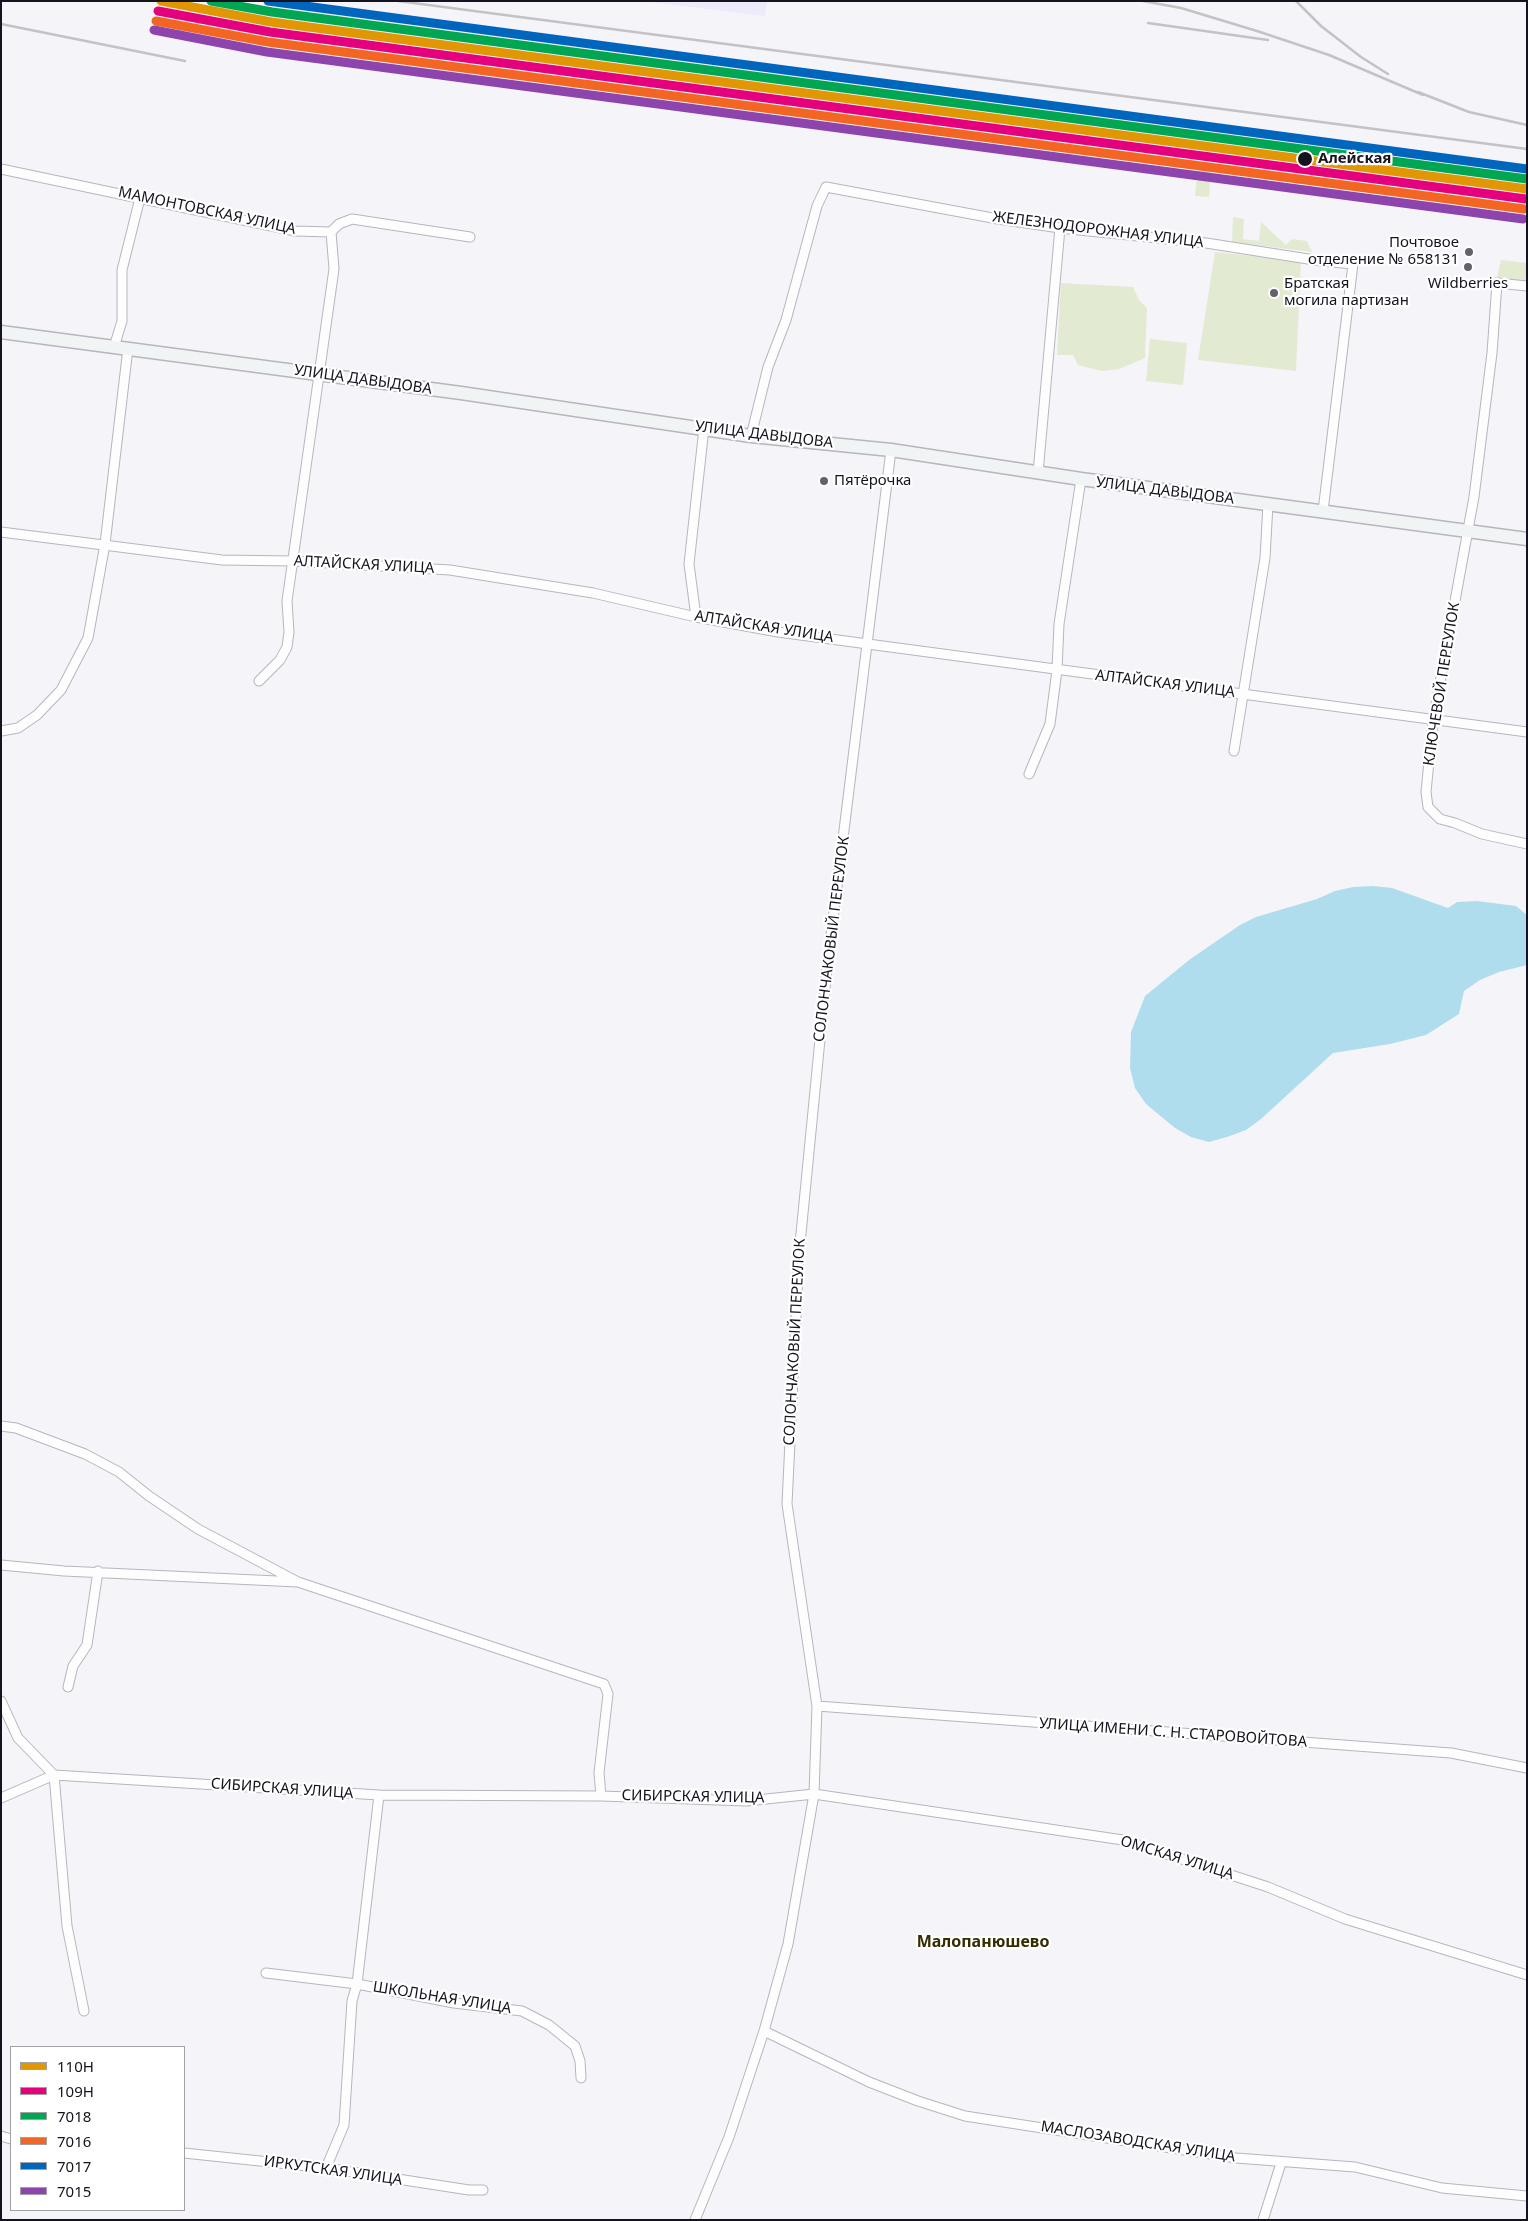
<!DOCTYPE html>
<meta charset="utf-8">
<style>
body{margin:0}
#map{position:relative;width:1528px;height:2221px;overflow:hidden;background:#f5f4f9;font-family:"Noto Sans",sans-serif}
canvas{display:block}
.frame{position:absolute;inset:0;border:2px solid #15131f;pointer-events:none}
.legend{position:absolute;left:10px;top:2046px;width:175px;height:165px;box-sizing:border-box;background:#fff;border:1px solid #a1a1a5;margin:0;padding:6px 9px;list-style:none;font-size:15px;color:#15131f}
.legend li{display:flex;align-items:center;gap:10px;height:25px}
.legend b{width:25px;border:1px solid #a1a1a5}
</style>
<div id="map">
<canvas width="1528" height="2221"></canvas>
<div class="frame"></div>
<ul class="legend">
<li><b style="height:6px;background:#e09703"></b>110Н</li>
<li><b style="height:6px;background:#e5007d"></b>109Н</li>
<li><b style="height:6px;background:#00a651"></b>7018</li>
<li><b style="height:6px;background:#f26522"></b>7016</li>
<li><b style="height:6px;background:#0065bd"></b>7017</li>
<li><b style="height:6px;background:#8e44ad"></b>7015</li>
</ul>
</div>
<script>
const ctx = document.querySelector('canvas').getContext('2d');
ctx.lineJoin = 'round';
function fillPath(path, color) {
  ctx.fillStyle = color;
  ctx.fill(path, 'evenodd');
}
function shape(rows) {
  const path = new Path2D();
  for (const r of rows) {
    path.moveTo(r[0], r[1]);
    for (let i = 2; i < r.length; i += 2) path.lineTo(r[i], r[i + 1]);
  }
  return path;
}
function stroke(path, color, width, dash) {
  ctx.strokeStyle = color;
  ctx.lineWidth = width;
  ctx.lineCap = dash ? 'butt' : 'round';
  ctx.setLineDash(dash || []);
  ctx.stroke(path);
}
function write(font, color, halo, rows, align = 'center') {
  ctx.font = font + ' "Noto Sans",sans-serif';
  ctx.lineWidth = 4.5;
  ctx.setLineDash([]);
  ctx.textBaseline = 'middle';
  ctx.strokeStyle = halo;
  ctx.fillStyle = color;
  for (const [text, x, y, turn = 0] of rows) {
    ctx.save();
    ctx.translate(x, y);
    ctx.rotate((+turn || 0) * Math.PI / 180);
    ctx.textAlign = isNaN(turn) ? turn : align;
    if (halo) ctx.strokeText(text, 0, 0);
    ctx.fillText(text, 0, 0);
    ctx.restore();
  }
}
fillPath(shape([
 [640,1,767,1,765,16]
]), '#edebfb');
fillPath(shape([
 [1198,167,1211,168,1209,197,1195,196],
 [1233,217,1244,219,1243,239,1259,241,1261,222,1286,245,1292,239,1307,241,1312,252,1232,242],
 [1215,252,1301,261,1296,371,1198,360],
 [1501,260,1527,263,1527,282,1497,278],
 [1061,283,1133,287,1139,300,1147,308,1145,358,1119,369,1102,371,1078,365,1073,355,1057,355],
 [1150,339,1187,343,1183,385,1146,381]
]), '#e2ebd2');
fillPath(shape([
 [1373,886,1392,888,1448,908,1457,902,1477,901,1516,906,1527,915,1527,965,1499,972,1480,980,1464,991,1459,1014,1426,1035,1390,1044,1333,1053,1261,1119,1246,1130,1227,1137,1209,1142,1191,1137,1175,1128,1146,1104,1135,1088,1130,1068,1131,1032,1145,996,1189,960,1240,925,1256,917,1317,899,1335,891,1353,887]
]), '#b0ddee');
const street = shape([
 [1,169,295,231,331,232,339,224,352,219,470,237],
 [1527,286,1497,283,1492,353,1474,497,1433,721,1426,792,1428,807,1440,819,1455,823,1482,834,1527,844],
 [114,347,122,321,122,270,140,198],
 [751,436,768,367,786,320,817,206,826,187,998,219,1060,228,1206,243,1321,261,1353,264,1323,511],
 [1038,473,1060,228],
 [1,532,222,560,293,561,450,570,593,593,696,617,778,632,1527,732],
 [696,617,689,564,704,428],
 [259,681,280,660,287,647,289,632,287,601,334,269,331,232],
 [1,731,18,728,37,715,61,690,88,638,105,544,128,348],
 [1234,751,1265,558,1268,504],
 [1029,774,1050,724,1057,670,1059,624,1081,479],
 [1,1426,16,1428,85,1454,119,1472,149,1496,198,1529,298,1582,64,1571,1,1565],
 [298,1582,604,1684,608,1694,599,1773,601,1796],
 [68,1687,73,1666,87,1645,98,1571],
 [1,1701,18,1738,54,1775,379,1795,601,1796,747,1801,814,1794,1123,1840,1268,1887,1345,1919,1527,1975],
 [817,1706,1451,1753,1527,1768],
 [1,1798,54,1775,67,1926,84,2011],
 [266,1973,357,1984,454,2003,522,2011,549,2025,575,2046,580,2061,581,2078],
 [764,2031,869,2082,918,2101,965,2116,1236,2158,1355,2167,1442,2188,1527,2196],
 [1,2136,11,2139],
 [184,2153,326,2168,469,2190,483,2190],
 [326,2168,344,2125,352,2001,357,1984,379,1795],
 [695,2220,729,2137,764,2031,788,1944,814,1794,817,1706,787,1504,799,1254,827,968,891,450],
 [1263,2220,1281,2163]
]);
const secondary = shape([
 [1,332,461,393,751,436,891,450,1081,479,1527,539]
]);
stroke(street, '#b7b5be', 11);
stroke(secondary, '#b7b5be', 15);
stroke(street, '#fefdfe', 9);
stroke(secondary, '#f1f4f5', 12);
stroke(shape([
 [398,1,1527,149],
 [1143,1,1181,8,1257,31,1329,55,1423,95],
 [1296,1,1321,26,1361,57,1388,74],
 [1148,23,1268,40],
 [1,24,185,61],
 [1418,92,1469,112,1527,125]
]), '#c3c2c4', 2.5);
stroke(shape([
 [161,1,271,22,1527,189]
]), '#e09703', 9);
stroke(shape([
 [158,11,270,32,1526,199]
]), '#e5007d', 9);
stroke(shape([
 [211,1,272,12,1527,179]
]), '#00a651', 9);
stroke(shape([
 [156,21,268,42,1524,209]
]), '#f26522', 9);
stroke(shape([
 [268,1,1527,169]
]), '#0065bd', 9);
stroke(shape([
 [154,30,267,52,1523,219]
]), '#8e44ad', 9);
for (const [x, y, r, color] of [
 [1305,159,8,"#15131f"],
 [1469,252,5,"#63626b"],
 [1468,267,5,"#63626b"],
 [1274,293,5,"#63626b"],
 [824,481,5,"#63626b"]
]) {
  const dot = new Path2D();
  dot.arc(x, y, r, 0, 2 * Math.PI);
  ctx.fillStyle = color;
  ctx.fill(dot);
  stroke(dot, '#fff', 2);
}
write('bold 15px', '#15131f', '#fff', [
 ["Алейская",1318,159]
], 'left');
write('15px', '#15131f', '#fff', [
 ["МАМОНТОВСКАЯ УЛИЦА",207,211,12],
 ["ЖЕЛЕЗНОДОРОЖНАЯ УЛИЦА",1098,230,7],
 ["УЛИЦА ДАВЫДОВА",363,380,8],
 ["УЛИЦА ДАВЫДОВА",764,435,7],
 ["УЛИЦА ДАВЫДОВА",1165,491,7],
 ["АЛТАЙСКАЯ УЛИЦА",364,565,3],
 ["АЛТАЙСКАЯ УЛИЦА",764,627,9],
 ["АЛТАЙСКАЯ УЛИЦА",1165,684,7],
 ["КЛЮЧЕВОЙ ПЕРЕУЛОК",1442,684,-81],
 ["СОЛОНЧАКОВЫЙ ПЕРЕУЛОК",832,939,-83],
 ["СОЛОНЧАКОВЫЙ ПЕРЕУЛОК",795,1342,-87],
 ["УЛИЦА ИМЕНИ С. Н. СТАРОВОЙТОВА",1173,1733,4],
 ["СИБИРСКАЯ УЛИЦА",282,1789,4],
 ["СИБИРСКАЯ УЛИЦА",693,1797,1],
 ["ОМСКАЯ УЛИЦА",1177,1858,17],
 ["ШКОЛЬНАЯ УЛИЦА",442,1998,9],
 ["МАСЛОЗАВОДСКАЯ УЛИЦА",1138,2142,9],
 ["ИРКУТСКАЯ УЛИЦА",333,2171,8]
]);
write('15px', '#15131f', '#fff', [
 ["Почтовое",1459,243,"right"],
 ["отделение № 658131",1459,260,"right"],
 ["Братская",1284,284],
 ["могила партизан",1284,301],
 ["Wildberries",1468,284,"center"],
 ["Пятёрочка",834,481]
], 'left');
write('bold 16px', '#342d02', '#fff', [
 ["Малопанюшево",983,1942]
]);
</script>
